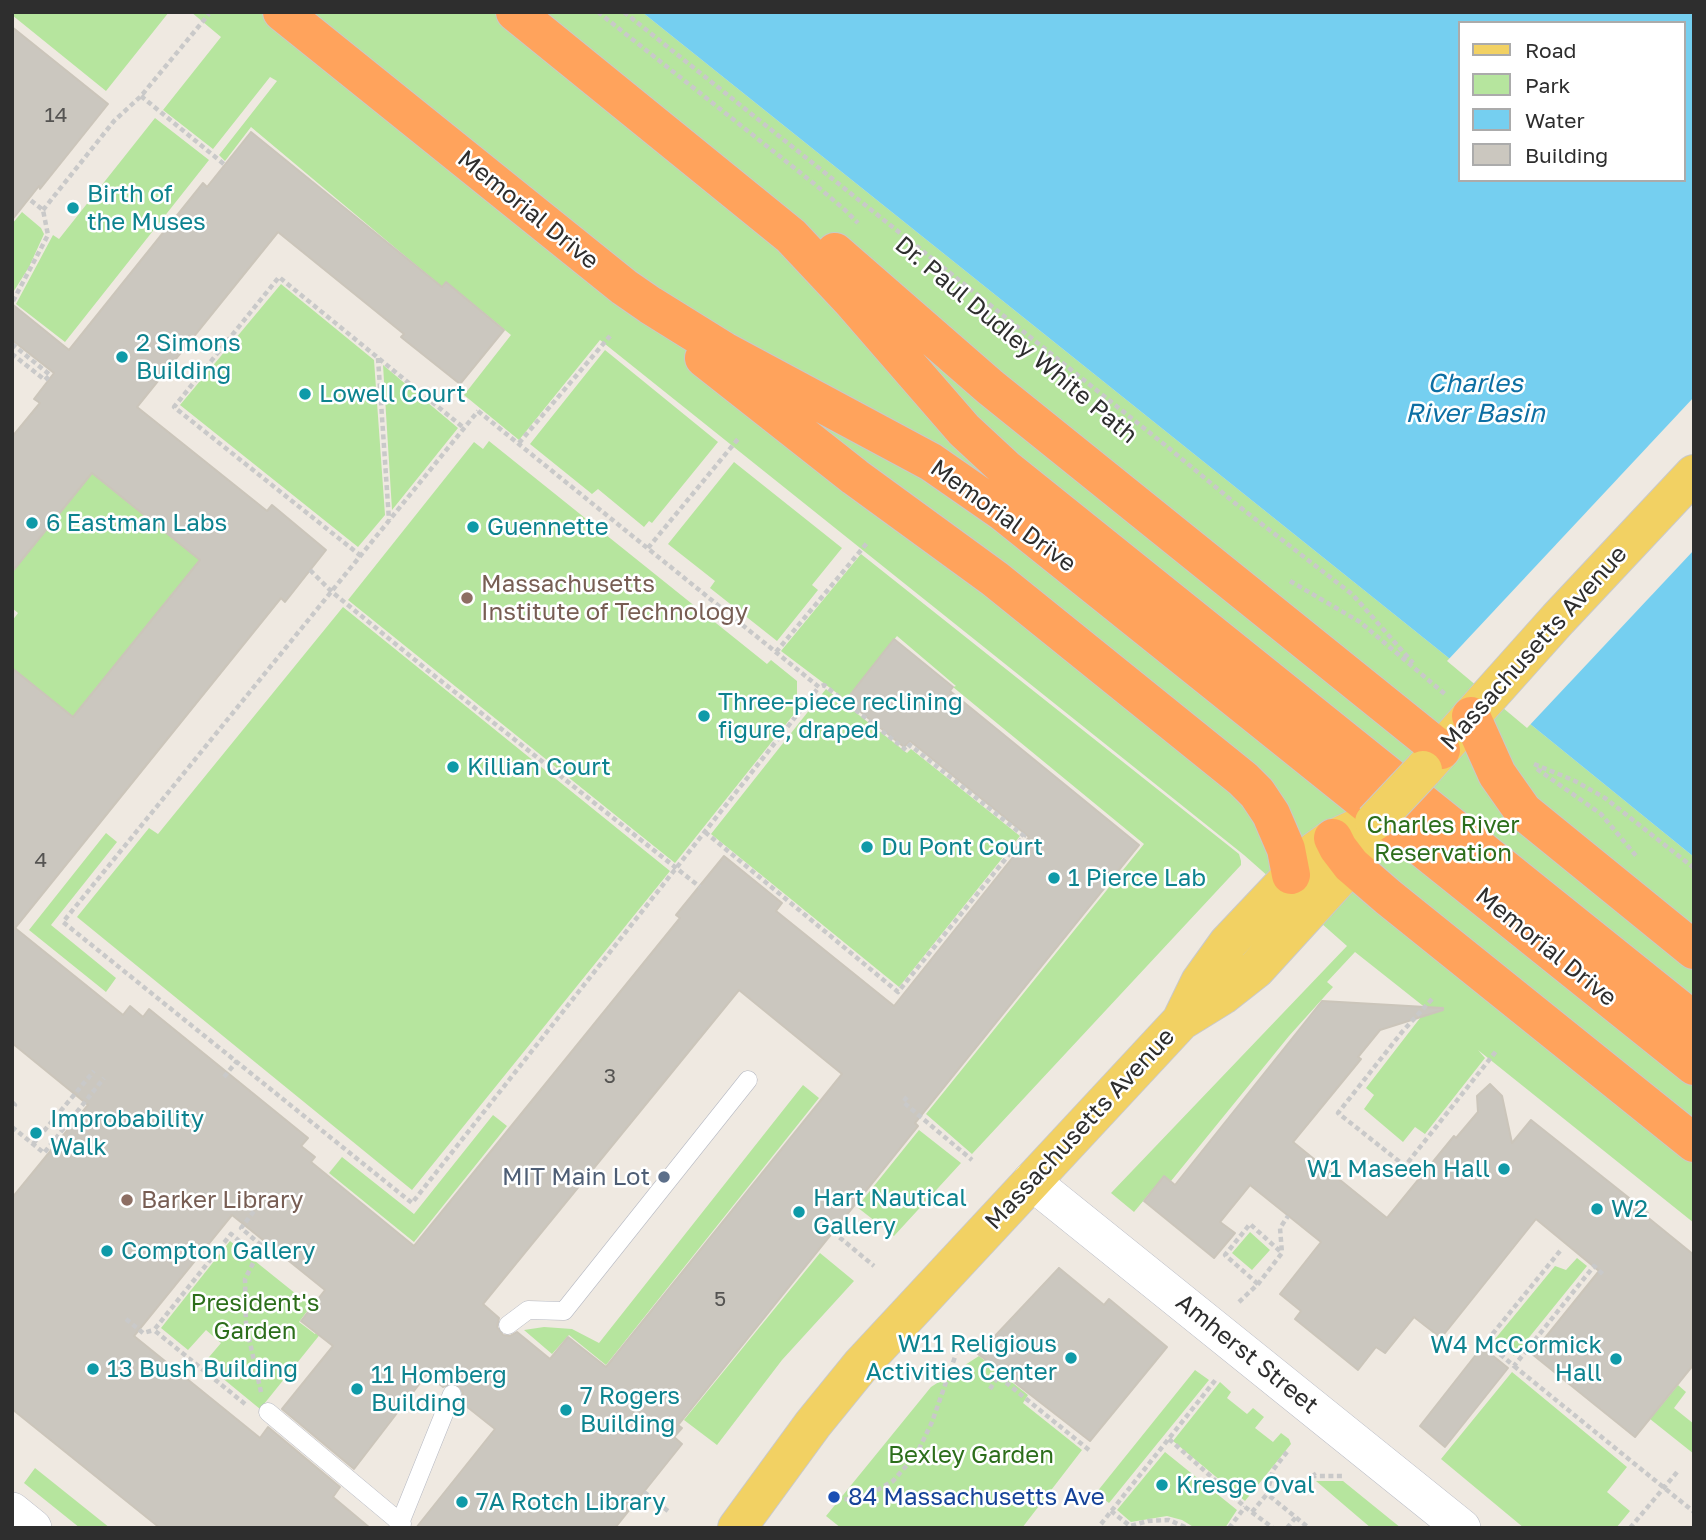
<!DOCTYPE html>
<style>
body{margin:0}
#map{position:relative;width:1706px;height:1540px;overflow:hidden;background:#efe9e1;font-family:"Golos Text",sans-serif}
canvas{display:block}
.frame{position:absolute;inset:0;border:14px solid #2e2e2e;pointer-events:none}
.legend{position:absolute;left:1458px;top:21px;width:228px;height:161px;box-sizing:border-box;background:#fff;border:2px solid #ababab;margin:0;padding:9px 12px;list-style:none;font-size:21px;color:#2e2e2e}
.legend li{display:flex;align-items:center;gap:14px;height:35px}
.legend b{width:35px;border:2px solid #ababab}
</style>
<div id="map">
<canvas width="1706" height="1540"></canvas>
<div class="frame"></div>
<ul class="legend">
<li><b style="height:9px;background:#f2d163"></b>Road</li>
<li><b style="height:19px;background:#b6e59e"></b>Park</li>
<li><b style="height:19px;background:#75cff0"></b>Water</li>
<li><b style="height:19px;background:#cbc7bf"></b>Building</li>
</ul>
</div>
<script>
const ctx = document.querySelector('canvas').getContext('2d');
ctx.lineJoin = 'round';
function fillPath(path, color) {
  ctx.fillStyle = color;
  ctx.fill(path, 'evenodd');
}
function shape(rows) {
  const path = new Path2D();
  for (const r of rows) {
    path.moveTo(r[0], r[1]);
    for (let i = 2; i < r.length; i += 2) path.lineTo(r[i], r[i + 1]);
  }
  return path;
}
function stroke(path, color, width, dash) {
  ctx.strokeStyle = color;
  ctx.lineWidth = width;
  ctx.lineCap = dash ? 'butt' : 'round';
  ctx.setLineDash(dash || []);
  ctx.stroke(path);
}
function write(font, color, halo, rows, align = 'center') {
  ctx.font = font + ' "Golos Text",sans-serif';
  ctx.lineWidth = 5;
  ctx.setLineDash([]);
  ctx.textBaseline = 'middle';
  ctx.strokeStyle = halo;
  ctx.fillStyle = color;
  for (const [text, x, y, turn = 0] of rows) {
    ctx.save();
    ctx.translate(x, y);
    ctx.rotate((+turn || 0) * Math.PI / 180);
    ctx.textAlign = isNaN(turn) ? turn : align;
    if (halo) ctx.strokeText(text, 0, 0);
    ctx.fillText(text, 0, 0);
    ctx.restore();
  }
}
fillPath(shape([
 [12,12,169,12,106,91,12,15],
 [191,12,642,12,1460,667,1694,857,1694,1223,1478,1050,1485,1058,1425,1134,1415,1127,1403,1142,1364,1109,1374,1095,1366,1088,1427,1009,1355,952,1327,982,1333,987,1289,1036,1171,1181,1164,1176,1134,1212,1111,1193,1347,946,1244,855,600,340,519,440,464,395,511,335,446,282,442,287,251,127,225,161,219,155,277,81,270,77,213,149,163,110,221,37],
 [155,118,209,160,65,342,16,304,53,235,59,239],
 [22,212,41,228,44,234,29,267,12,294,12,224],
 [281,284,374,360,385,515,358,547,180,405],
 [605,350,718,442,652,523,649,521,644,527,598,489,592,494,530,444],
 [383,365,458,428,392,510],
 [489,441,767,664,771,660,797,681,797,700,802,704,675,863,348,600,474,442,483,449],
 [734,462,842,548,812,585,818,590,777,641,710,588,715,581,668,544],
 [92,473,200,560,65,728,12,681,12,621,18,613,12,608,12,572],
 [861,554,1239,854,1241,861,1241,865,972,1154,926,1114,1144,844,953,687,956,686,897,636,846,700,781,651],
 [343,607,670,871,412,1190,77,917,149,828,158,834],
 [826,689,907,753,911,749,1020,836,899,987,711,834],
 [106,833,117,842,51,925,116,978,106,992,29,930],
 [803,1085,819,1098,606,1365,569,1335,552,1354,524,1330,544,1327,572,1329,599,1343],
 [493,1115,507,1126,414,1242,329,1173,342,1157,414,1214],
 [919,1130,961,1163,894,1236,857,1207],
 [1250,1232,1270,1250,1252,1270,1232,1253],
 [230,1241,311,1306,299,1322,315,1334,326,1319,330,1322,260,1409,204,1363,221,1343,206,1330,188,1350,161,1328],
 [820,1253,854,1281,782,1360,717,1445,684,1420],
 [1577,1258,1587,1266,1514,1356,1495,1339,1555,1266,1566,1270],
 [979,1356,1028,1395,1023,1403,1082,1450,1022,1528,841,1528,826,1516,931,1387],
 [1195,1370,1209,1380,1109,1503,1096,1493],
 [1512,1372,1627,1467,1607,1492,1630,1511,1616,1528,1524,1528,1441,1459],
 [1220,1382,1231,1392,1227,1398,1247,1414,1253,1408,1264,1417,1255,1428,1273,1442,1281,1433,1289,1439,1291,1444,1245,1501,1173,1441],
 [1678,1385,1686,1392,1674,1408,1694,1424,1694,1454,1650,1419],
 [1165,1452,1237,1510,1225,1528,1195,1528,1182,1520,1167,1516,1131,1522,1117,1510],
 [35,1468,110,1528,80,1528,24,1483],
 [1316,1481,1343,1481,1401,1528,1371,1528]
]), '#b6e59e');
fillPath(shape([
 [642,12,1694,12,1694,857,1460,667],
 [1459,23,1683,23,1683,180,1459,180]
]), '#75cff0');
fillPath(shape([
 [1694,397,1694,550,1527,728,1447,661]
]), '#efe9e1');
const building = shape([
 [12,27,108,104,40,189,39,186,12,220,12,27],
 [251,132,442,287,446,282,504,330,460,384,401,337,404,334,278,232,137,407,267,511,272,505,326,550,285,602,281,598,15,928,123,1015,130,1006,143,1017,149,1009,308,1138,301,1146,315,1157,311,1162,414,1246,680,918,676,915,724,856,782,903,776,911,894,1006,1029,837,910,741,904,747,846,700,894,639,953,687,950,691,1139,845,915,1123,918,1126,678,1425,682,1428,674,1437,682,1444,615,1528,416,1528,495,1429,461,1402,463,1393,460,1387,451,1383,443,1387,427,1374,354,1469,282,1409,333,1346,301,1321,325,1290,232,1215,134,1336,260,1438,268,1427,340,1487,333,1497,370,1528,160,1528,12,1409,12,1198,88,1105,12,1043,12,668,73,717,200,560,92,473,12,572,12,437,40,403,34,399,54,373,12,340,12,304,69,350,203,183,207,187,251,132],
 [739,990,842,1074,606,1367,568,1337,550,1359,517,1332,510,1336,503,1335,497,1327,499,1318,483,1304,739,990],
 [1322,1001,1443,1008,1443,1010,1380,1030,1358,1057,1361,1059,1293,1142,1387,1218,1454,1136,1456,1138,1478,1112,1477,1096,1490,1084,1502,1096,1512,1143,1531,1120,1648,1213,1646,1216,1694,1255,1694,1364,1635,1437,1532,1354,1599,1271,1536,1219,1441,1338,1414,1317,1385,1353,1376,1347,1358,1370,1295,1319,1301,1311,1280,1294,1321,1242,1250,1185,1220,1222,1235,1233,1214,1258,1144,1201,1164,1176,1175,1185,1322,1001],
 [1059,1268,1104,1305,1109,1299,1167,1347,1090,1441,978,1354,1059,1268],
 [1482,1347,1508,1368,1445,1447,1420,1426,1482,1347]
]);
fillPath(building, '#cbc7bf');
stroke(building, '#cbc5ba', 2);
const lane = shape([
 [508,1325,528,1310,564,1311,748,1080],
 [268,1412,402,1524],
 [398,1528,452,1394]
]);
const street = shape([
 [1031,1181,1462,1528],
 [12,1511,33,1528]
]);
const primary = shape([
 [1423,770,1558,619,1694,474],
 [1181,1021,1200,982,1228,943,1315,851,1329,841,1361,826],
 [737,1528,813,1424,861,1365,1181,1021,1223,995,1256,969,1351,865,1374,822]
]);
const highway = shape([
 [282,12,624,287,650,305,724,351,931,462,1003,512,1694,1066],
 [515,12,791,236,852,301,964,430,1005,468,1694,1021],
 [835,252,990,387,1441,750],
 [704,358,855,477,995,579,1243,779,1257,793,1271,814,1286,849,1291,875],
 [1471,716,1497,774,1523,811,1694,950],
 [1333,838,1338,848,1351,865,1388,897,1694,1143]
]);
stroke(lane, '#b4b7c1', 19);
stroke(street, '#b4b7c1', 38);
stroke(primary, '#c9c9c9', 40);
stroke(highway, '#c9c9c9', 40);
stroke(shape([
 [598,12,812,182,845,210,858,223],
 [624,12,1165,445,1236,504,1353,595,1413,663],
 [141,96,225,165],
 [43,210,114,121,141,96,209,14],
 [13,301,48,235,43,210,29,199],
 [12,344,50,375,45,380,12,354],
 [378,358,389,520],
 [478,411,819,687,412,1203,63,922,478,411],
 [519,443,610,336],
 [648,548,738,439],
 [361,556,174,407,279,277,464,428],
 [310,570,332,592,431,673,700,887],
 [1290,581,1360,622,1446,695],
 [776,652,867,543],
 [1534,764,1575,781,1605,798,1694,868],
 [1537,769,1601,814,1637,857],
 [705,832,898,992,1024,836,910,745,906,750,824,685,819,687],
 [1432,999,1402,1032,1338,1113,1405,1166,1497,1050],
 [224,1077,237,1061],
 [907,1097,903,1102,972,1160],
 [12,1102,15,1105,12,1108],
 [12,1127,44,1153,104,1078],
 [33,1144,94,1071],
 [833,1232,874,1266],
 [1560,1251,1486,1342,1514,1366,1594,1266,1605,1276],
 [1258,1284,1225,1255,1250,1224,1282,1253],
 [1239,1302,1258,1284,1282,1253,1280,1228,1288,1216],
 [126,1319,143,1333,154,1330],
 [1514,1366,1694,1512],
 [990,1389,998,1376,1089,1450],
 [261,1392,246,1325,245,1279,262,1246,241,1228,261,1202],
 [245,1404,154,1330,231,1234,257,1256],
 [1169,1439,1245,1507,1273,1528],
 [1287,1452,1273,1470,1267,1494,1309,1528],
 [1313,1473,1315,1476,1342,1476],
 [644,1492,668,1511],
 [836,1500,856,1498,872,1493,893,1481,907,1465,919,1449,932,1422,956,1354],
 [1111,1511,1130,1526,1148,1521,1169,1520,1187,1528],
 [1252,1512,1267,1494],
 [1101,1524,1217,1378],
 [1229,1528,1245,1507],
 [1287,1528,1296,1517],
 [1630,1528,1678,1471]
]), '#c9c9c9', 4.5, [5, 3.5]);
stroke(lane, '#fff', 18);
stroke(street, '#fff', 37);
stroke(primary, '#f2d163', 38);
stroke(highway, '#ffa35c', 38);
const primaryBridge = shape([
 [1374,822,1423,770]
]);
stroke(primaryBridge, '#c9c9c9', 40, []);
stroke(primaryBridge, '#f2d163', 38);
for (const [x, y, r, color] of [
 [73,208,7,"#0f9aa8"],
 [122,357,7,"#0f9aa8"],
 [305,394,7,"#0f9aa8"],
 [32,523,7,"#0f9aa8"],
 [473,527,7,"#0f9aa8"],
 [467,598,7,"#8d6e63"],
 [704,716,7,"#0f9aa8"],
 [453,767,7,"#0f9aa8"],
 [867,847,7,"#0f9aa8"],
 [1054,878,7,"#0f9aa8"],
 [36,1133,7,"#0f9aa8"],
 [1504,1169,7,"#0f9aa8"],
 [664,1177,7,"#5c6f8a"],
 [127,1200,7,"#8d6e63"],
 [1597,1209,7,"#0f9aa8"],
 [799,1212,7,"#0f9aa8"],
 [107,1251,7,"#0f9aa8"],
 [1071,1358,7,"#0f9aa8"],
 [1616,1359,7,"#0f9aa8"],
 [93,1369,7,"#0f9aa8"],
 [357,1389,7,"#0f9aa8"],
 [566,1410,7,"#0f9aa8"],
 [1162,1485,7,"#0f9aa8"],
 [834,1497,7,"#1a4fb4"],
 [462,1502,7,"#0f9aa8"]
]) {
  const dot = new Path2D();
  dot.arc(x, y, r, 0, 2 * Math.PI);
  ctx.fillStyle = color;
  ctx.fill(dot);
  stroke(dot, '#fff', 2.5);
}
write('21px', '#555452', null, [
 ["14",56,115],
 ["4",41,860],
 ["3",610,1076],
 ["5",720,1299]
]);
write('24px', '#0d838f', '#fff', [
 ["Birth of",87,194],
 ["the Muses",87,222],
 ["2 Simons",136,343],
 ["Building",136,371],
 ["Lowell Court",319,394],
 ["6 Eastman Labs",46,523],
 ["Guennette",487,527],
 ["Three-piece reclining",718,702],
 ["figure, draped",718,730],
 ["Killian Court",467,767],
 ["Du Pont Court",881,847],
 ["1 Pierce Lab",1068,878],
 ["Improbability",50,1119],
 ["Walk",50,1147],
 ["W1 Maseeh Hall",1490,1169,"right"],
 ["Hart Nautical",813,1198],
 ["Gallery",813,1226],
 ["W2",1611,1209],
 ["Compton Gallery",121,1251],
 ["W11 Religious",1057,1344,"right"],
 ["Activities Center",1057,1372,"right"],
 ["W4 McCormick",1602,1345,"right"],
 ["Hall",1602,1373,"right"],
 ["13 Bush Building",107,1369],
 ["11 Homberg",371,1375],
 ["Building",371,1403],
 ["7 Rogers",580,1396],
 ["Building",580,1424],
 ["Kresge Oval",1176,1485],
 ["7A Rotch Library",476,1502]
], 'left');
write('24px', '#2e2e2e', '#fff', [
 ["Memorial Drive",528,210,39],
 ["Dr. Paul Dudley White Path",1016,340,40],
 ["Memorial Drive",1003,516,36],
 ["Massachusetts Avenue",1534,648,-48],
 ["Memorial Drive",1546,947,39],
 ["Massachusetts Avenue",1080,1129,-47],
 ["Amherst Street",1247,1354,39]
]);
write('24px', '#785e54', '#fff', [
 ["Massachusetts",481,584],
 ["Institute of Technology",481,612],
 ["Barker Library",141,1200]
], 'left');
write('24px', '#2c6e1b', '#fff', [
 ["Charles River",1443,825],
 ["Reservation",1443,853],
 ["President's",255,1303],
 ["Garden",255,1331],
 ["Bexley Garden",971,1455]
]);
write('24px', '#4e5e75', '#fff', [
 ["MIT Main Lot",650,1177]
], 'right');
write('24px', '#164399', '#fff', [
 ["84 Massachusetts Ave",848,1497]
], 'left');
write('italic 26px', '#0d6fa3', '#fff', [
 ["Charles",1475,384],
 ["River Basin",1475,414]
]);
</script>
